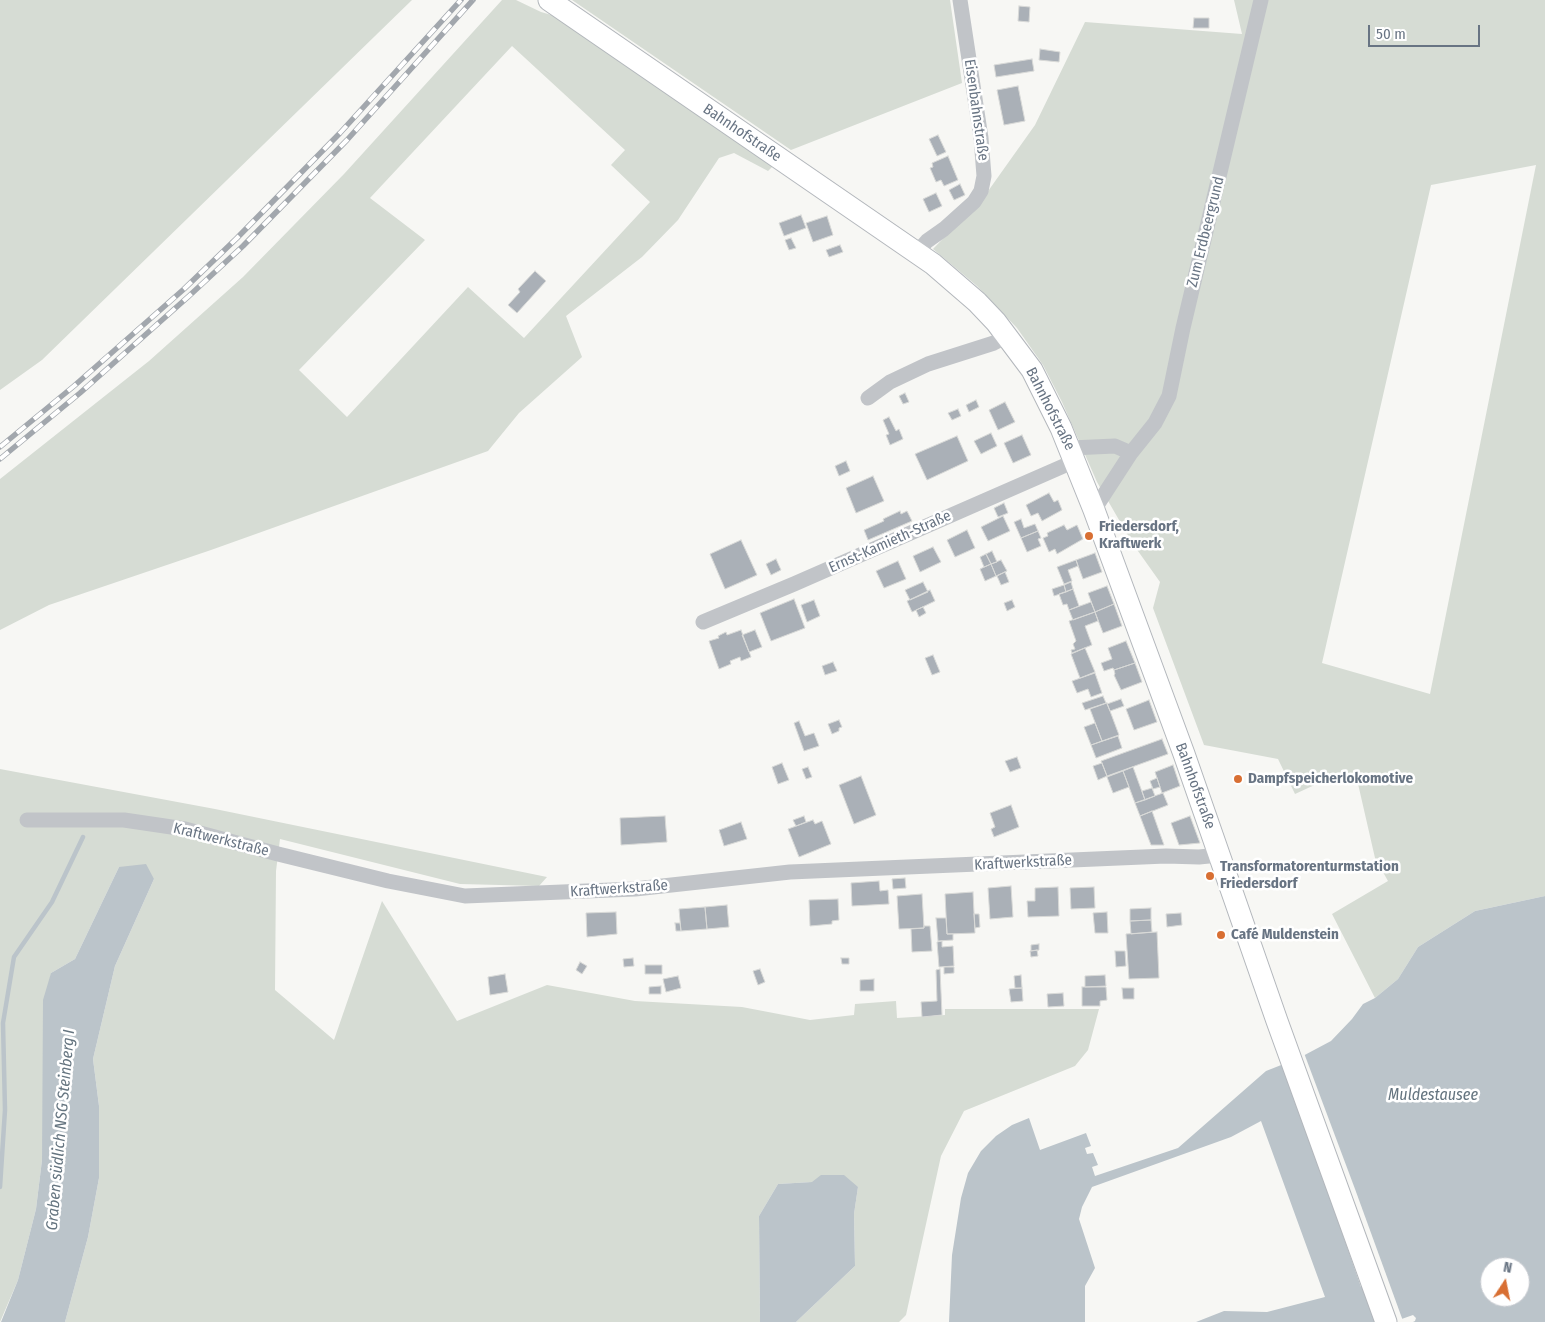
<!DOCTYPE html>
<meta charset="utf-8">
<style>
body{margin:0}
#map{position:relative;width:1545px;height:1322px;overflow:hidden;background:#f7f7f4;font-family:"Fira Sans Condensed",sans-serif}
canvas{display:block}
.north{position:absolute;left:1480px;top:1257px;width:50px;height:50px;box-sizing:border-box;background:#fff;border:1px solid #c3c7cd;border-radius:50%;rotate:11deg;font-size:14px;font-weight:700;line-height:20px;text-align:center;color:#687483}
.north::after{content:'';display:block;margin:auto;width:18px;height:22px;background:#d86f33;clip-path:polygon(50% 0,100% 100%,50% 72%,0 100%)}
.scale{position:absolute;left:1368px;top:25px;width:112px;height:22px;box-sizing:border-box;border:2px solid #687483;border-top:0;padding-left:6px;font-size:15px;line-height:18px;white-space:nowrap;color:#687483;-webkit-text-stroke:4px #fff;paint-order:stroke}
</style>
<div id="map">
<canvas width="1545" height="1322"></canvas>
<div class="north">N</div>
<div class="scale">50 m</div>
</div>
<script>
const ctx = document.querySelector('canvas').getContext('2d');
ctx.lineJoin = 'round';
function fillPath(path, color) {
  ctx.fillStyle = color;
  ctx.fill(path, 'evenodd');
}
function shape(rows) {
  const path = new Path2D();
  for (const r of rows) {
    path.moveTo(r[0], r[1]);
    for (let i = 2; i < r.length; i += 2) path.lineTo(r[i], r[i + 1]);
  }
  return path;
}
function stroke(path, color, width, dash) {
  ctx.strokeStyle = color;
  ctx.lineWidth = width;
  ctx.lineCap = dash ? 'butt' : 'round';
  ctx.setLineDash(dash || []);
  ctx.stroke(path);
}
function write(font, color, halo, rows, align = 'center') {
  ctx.font = font + ' "Fira Sans Condensed",sans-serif';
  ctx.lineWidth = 5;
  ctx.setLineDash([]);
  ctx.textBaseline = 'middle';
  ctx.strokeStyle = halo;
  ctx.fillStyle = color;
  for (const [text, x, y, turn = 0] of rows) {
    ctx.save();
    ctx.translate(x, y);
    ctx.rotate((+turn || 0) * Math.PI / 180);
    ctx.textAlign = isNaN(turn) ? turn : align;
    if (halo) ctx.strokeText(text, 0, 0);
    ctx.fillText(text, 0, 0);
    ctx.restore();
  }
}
fillPath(shape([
 [0,0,412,0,42,360,0,390],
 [502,0,516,0,541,12,555,16,774,165,768,171,734,153,719,158,678,220,642,257,566,316,582,357,519,413,488,451,211,550,49,605,0,630,0,479,149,361,243,277,344,174],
 [512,46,625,150,611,165,650,202,524,338,468,287,347,417,299,370,425,240,370,198],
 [572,0,950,0,962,83,791,150],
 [1234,0,1545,0,1545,896,1475,911,1418,947,1398,979,1375,998,1332,914,1388,881,1375,858,1356,775,1332,777,1295,794,1278,759,1204,745,1153,608,1160,582,1133,544,1097,482,1062,402,1043,365,1017,328,977,286,933,249,986,194,1035,125,1085,22,1242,34],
 [1536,165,1430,694,1322,663,1431,185],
 [0,769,215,809,547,877,539,886,460,884,280,839,276,871,275,990,334,1040,382,901,457,1021,547,985,635,1001,742,1007,810,1020,854,1015,855,1004,896,1001,897,1018,945,1015,945,1009,1099,1009,1088,1050,1075,1066,964,1111,941,1156,906,1315,899,1322,796,1322,855,1266,854,1214,858,1187,812,1182,778,1184,759,1216,760,1322,65,1322,88,1237,99,1178,99,1106,93,1059,115,966,154,879,119,867,75,959,51,973,42,1160,36,1209,18,1280,0,1322]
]), '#d6dcd4');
fillPath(shape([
 [146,864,154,879,115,966,93,1059,99,1106,99,1178,88,1237,65,1322,1,1322,18,1280,36,1209,42,1160,43,1000,51,973,75,959,119,867],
 [1545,896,1545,1322,1413,1322,1415,1321,1416,1318,1413,1315,1393,1322,1196,1322,1224,1311,1267,1312,1325,1297,1261,1121,1231,1137,1092,1187,1082,1207,1079,1219,1095,1268,1085,1286,1085,1322,949,1322,952,1255,961,1198,968,1173,981,1151,996,1136,1012,1125,1029,1118,1040,1150,1086,1133,1091,1146,1085,1148,1087,1154,1093,1153,1098,1165,1092,1167,1095,1176,1178,1148,1266,1071,1299,1058,1331,1041,1352,1019,1363,1004,1375,998,1398,979,1418,947,1475,911],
 [1297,1103,1381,1280,1361,1287],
 [1490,1267,1520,1267,1520,1297,1490,1297],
 [821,1175,844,1175,858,1187,854,1214,855,1266,796,1322,760,1322,759,1216,778,1184,812,1182]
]), '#bbc4ca');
fillPath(shape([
 [1304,1053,1355,1189,1403,1321,1377,1322,1298,1056]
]), '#f7f7f4');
stroke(shape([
 [0,1187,5,1110,3,1023,14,957,52,902,83,837]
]), '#bbc4ca', 4.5);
const building = shape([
 [1019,6,1030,7,1029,22,1018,21,1019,6],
 [1194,18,1209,18,1209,28,1193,28,1194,18],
 [1040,49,1060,52,1059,62,1039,60,1040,49],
 [1032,59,1034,71,996,77,994,65,1032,59],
 [1018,86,1025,121,1004,125,997,90,1018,86],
 [938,135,946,152,937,156,929,139,938,135],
 [948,156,958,180,944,186,941,180,936,182,930,168,933,167,932,163,948,156],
 [960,184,965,195,954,200,949,190,960,184],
 [936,193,942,206,929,212,923,199,936,193],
 [801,215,806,228,784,236,779,223,801,215],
 [827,216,833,235,813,242,806,223,827,216],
 [791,238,796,248,789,250,785,240,791,238],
 [840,245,843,252,829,257,826,250,840,245],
 [535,271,546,281,517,313,508,305,520,292,518,289,535,271],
 [905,393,909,402,903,404,899,396,905,393],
 [976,400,979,407,969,412,966,405,976,400],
 [1005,402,1015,422,998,430,989,410,1005,402],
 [958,409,961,416,952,420,948,413,958,409],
 [889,417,896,431,899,429,903,439,890,445,886,435,889,434,883,420,889,417],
 [991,433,997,446,981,454,974,441,991,433],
 [1022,435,1031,455,1013,463,1004,443,1022,435],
 [957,436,968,461,927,480,915,454,957,436],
 [846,461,850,471,839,476,835,466,846,461],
 [873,476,884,501,856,513,846,488,873,476],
 [1049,493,1054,502,1058,500,1062,510,1042,521,1038,513,1031,516,1026,505,1049,493],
 [1004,503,1008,513,998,517,994,508,1004,503],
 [900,511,901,514,907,511,912,521,868,540,864,530,884,521,883,519,900,511],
 [1003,516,1010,531,988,541,981,527,1003,516],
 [1021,519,1024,528,1035,524,1038,531,1021,538,1014,522,1021,519],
 [1064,525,1067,530,1077,525,1083,539,1057,554,1055,549,1049,552,1043,538,1048,536,1047,533,1064,525],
 [967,530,975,548,955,557,947,540,967,530],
 [1038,531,1041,538,1038,539,1041,546,1027,552,1021,538,1038,531],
 [741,540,757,575,725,589,710,554,741,540],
 [933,547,941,562,920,572,913,556,933,547],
 [992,551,997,562,991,564,986,554,992,551],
 [1095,553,1102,572,1083,579,1076,560,1095,553],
 [986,554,991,564,984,567,980,557,986,554],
 [776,559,781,570,771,575,766,564,776,559],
 [1001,560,1007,571,996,576,991,564,1001,560],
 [1076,560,1078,566,1068,570,1072,581,1064,584,1057,567,1076,560],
 [898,561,906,579,884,588,876,571,898,561],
 [991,564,996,576,985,581,980,569,991,564],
 [1005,572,1009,582,1001,585,997,576,1005,572],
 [923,582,928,592,910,600,905,590,923,582],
 [1071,582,1073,589,1066,592,1064,585,1071,582],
 [1064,585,1066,592,1054,596,1052,589,1064,585],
 [1107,586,1114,604,1095,612,1088,593,1107,586],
 [1073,589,1079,606,1069,610,1067,604,1063,605,1059,594,1073,589],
 [930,590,935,601,912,612,907,601,930,590],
 [794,599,805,628,771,641,760,613,794,599],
 [814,600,820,616,807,622,801,605,814,600],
 [1012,600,1015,607,1007,611,1004,603,1012,600],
 [1091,602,1095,612,1073,620,1069,610,1091,602],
 [1114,604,1122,626,1103,633,1095,612,1114,604],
 [923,607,926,613,919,617,916,610,923,607],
 [1095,612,1098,621,1085,626,1092,645,1072,653,1071,650,1075,649,1073,644,1076,641,1069,621,1095,612],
 [741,630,751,657,741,661,740,657,730,661,731,664,719,669,709,641,719,638,718,636,726,632,727,635,741,630],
 [755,630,762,647,749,652,742,635,755,630],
 [1126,641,1135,663,1114,670,1113,668,1104,671,1101,663,1112,659,1108,648,1126,641],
 [1085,648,1095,672,1080,678,1071,654,1085,648],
 [933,655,940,672,932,675,925,658,933,655],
 [833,662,837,671,825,675,822,666,833,662],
 [1135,663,1142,682,1121,690,1114,675,1115,674,1114,670,1135,663],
 [1095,673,1102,693,1091,697,1088,689,1077,693,1072,681,1095,673],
 [1103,696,1106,703,1085,710,1082,703,1103,696],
 [1121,699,1124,706,1110,711,1107,704,1121,699],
 [1149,700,1157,722,1134,730,1126,709,1149,700],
 [1107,703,1119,735,1102,741,1090,709,1107,703],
 [839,720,842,727,839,728,839,731,832,734,828,724,839,720],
 [799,721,805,736,814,733,819,746,804,751,794,723,799,721],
 [1095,723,1102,741,1091,745,1084,727,1095,723],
 [1118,736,1122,748,1096,758,1091,745,1118,736],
 [1162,739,1168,754,1107,776,1101,761,1162,739],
 [1017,757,1021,768,1010,772,1005,761,1017,757],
 [782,763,789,780,778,784,772,767,782,763],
 [1102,763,1107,776,1098,780,1093,766,1102,763],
 [1173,765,1180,786,1162,793,1155,772,1173,765],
 [808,767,812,777,806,779,802,769,808,767],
 [1133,767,1145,800,1135,803,1123,771,1133,767],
 [1123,771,1129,787,1113,793,1107,777,1123,771],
 [861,776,876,815,854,824,839,785,861,776],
 [1157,778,1160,787,1153,789,1150,781,1157,778],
 [1152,788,1155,796,1145,800,1142,791,1152,788],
 [1163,793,1168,805,1140,816,1135,803,1163,793],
 [1011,805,1019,827,994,837,991,829,995,827,990,813,1011,805],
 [1152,811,1164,845,1151,845,1140,816,1152,811],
 [665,816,667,842,621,845,620,818,665,816],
 [804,816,806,822,796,826,793,820,804,816],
 [1190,816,1200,843,1179,845,1171,823,1190,816],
 [813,820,815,824,822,821,831,844,799,857,788,829,813,820],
 [741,822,747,839,724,846,719,830,741,822],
 [1212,872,1214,879,1207,880,1205,874,1212,872],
 [905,878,906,888,893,889,892,879,905,878],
 [879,881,880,891,888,890,889,904,852,906,851,883,879,881],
 [1011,886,1013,917,990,919,988,888,1011,886],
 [1058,887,1059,916,1028,917,1027,901,1035,901,1035,888,1058,887],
 [1094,887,1095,908,1071,909,1070,888,1094,887],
 [973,892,975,933,947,934,945,894,973,892],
 [922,894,924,928,899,929,897,896,922,894],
 [838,899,839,920,832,921,832,924,810,926,809,900,838,899],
 [727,905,729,927,707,929,705,907,727,905],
 [705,907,707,929,681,931,679,909,705,907],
 [1151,908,1151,920,1130,921,1130,909,1151,908],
 [616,912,617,934,587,937,586,913,616,912],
 [1107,912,1108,933,1095,933,1093,913,1107,912],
 [1181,913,1182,925,1167,927,1166,914,1181,913],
 [974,914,979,914,980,927,975,928,974,914],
 [936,918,946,918,947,934,953,934,953,940,938,941,936,918],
 [1151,920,1152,932,1131,934,1130,921,1151,920],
 [675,923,680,923,681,931,676,931,675,923],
 [924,926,930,926,932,951,912,952,911,929,924,928,924,926],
 [1157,932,1159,978,1129,979,1126,934,1157,932],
 [942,941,942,947,953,946,954,966,939,967,937,942,942,941],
 [1039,944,1039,950,1031,951,1031,945,1039,944],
 [1037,950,1038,956,1031,957,1030,951,1037,950],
 [1115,951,1125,951,1126,966,1116,967,1115,951],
 [633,958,634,966,624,967,623,959,633,958],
 [841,958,849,958,849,964,842,964,841,958],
 [580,962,587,966,582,974,576,970,580,962],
 [645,965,662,965,662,974,645,974,645,965],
 [944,967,954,967,954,973,944,974,944,967],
 [760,969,765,982,758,985,753,971,760,969],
 [940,969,942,1015,922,1017,921,1002,937,1001,936,970,940,969],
 [505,974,508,992,490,995,488,977,505,974],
 [1021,975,1022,988,1015,988,1014,976,1021,975],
 [1105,975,1106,986,1085,987,1085,976,1105,975],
 [678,976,681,988,666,992,663,979,678,976],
 [874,979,874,991,860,991,860,980,874,979],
 [661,986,661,994,649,994,649,987,661,986],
 [1082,987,1106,987,1107,1000,1100,1001,1100,1006,1082,1006,1082,987],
 [1022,988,1023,1001,1011,1002,1009,989,1022,988],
 [1122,988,1134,988,1134,999,1123,999,1122,988],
 [1063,993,1064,1006,1048,1007,1047,994,1063,993]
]);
fillPath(building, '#aab0b7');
stroke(building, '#d8d9d7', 1);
const secondary = shape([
 [549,0,933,264,977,302,996,322,1032,370,1061,428,1094,510,1184,754,1277,1021,1386,1322]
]);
stroke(secondary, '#b3b7bc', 23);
stroke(shape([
 [917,252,927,241,944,229,974,202,981,191,984,176,981,138,960,0],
 [868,398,890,382,928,364,994,343,1007,336],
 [1071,448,1115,446,1131,453],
 [1094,510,1131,453,1155,423,1169,396,1183,328,1261,0],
 [703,622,794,584,1075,461],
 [27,820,124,820,185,829,278,854,388,881,465,896,635,889,790,872,1166,856,1199,857,1219,855]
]), '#c1c4c8', 15);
stroke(secondary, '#fff', 21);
const rail = shape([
 [0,447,74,386,184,289,237,238,340,133,461,0],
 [0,459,80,393,189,296,243,246,347,140,473,0]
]);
stroke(rail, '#a2a7ad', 5.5);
stroke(rail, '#fff', 4, [11]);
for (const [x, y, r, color] of [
 [1089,536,5,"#d86f33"],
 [1238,779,5,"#d86f33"],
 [1210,876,5,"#d86f33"],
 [1221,935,5,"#d86f33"]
]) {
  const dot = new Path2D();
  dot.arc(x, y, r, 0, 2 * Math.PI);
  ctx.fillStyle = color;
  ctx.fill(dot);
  stroke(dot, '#fff', 2);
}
write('15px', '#687483', '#fff', [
 ["Eisenbahnstraße",976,110,82],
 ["Bahnhofstraße",742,133,34],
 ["Zum Erdbeergrund",1206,232,-76],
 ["Bahnhofstraße",1050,409,63],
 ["Ernst-Kamieth-Straße",890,542,-24],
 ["Bahnhofstraße",1195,786,70],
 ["Kraftwerkstraße",221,840,14],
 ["Kraftwerkstraße",1023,863,-3],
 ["Kraftwerkstraße",619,889,-4]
]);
write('bold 15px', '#687483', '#fff', [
 ["Friedersdorf,",1099,527],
 ["Kraftwerk",1099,544],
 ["Dampfspeicherlokomotive",1248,779],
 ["Transformatorenturmstation",1220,867],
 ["Friedersdorf",1220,884],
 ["Café Muldenstein",1231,935]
], 'left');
write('italic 16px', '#64747f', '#fff', [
 ["Muldestausee",1433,1096],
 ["Graben südlich NSG Steinberg I",61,1130,-85]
]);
</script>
